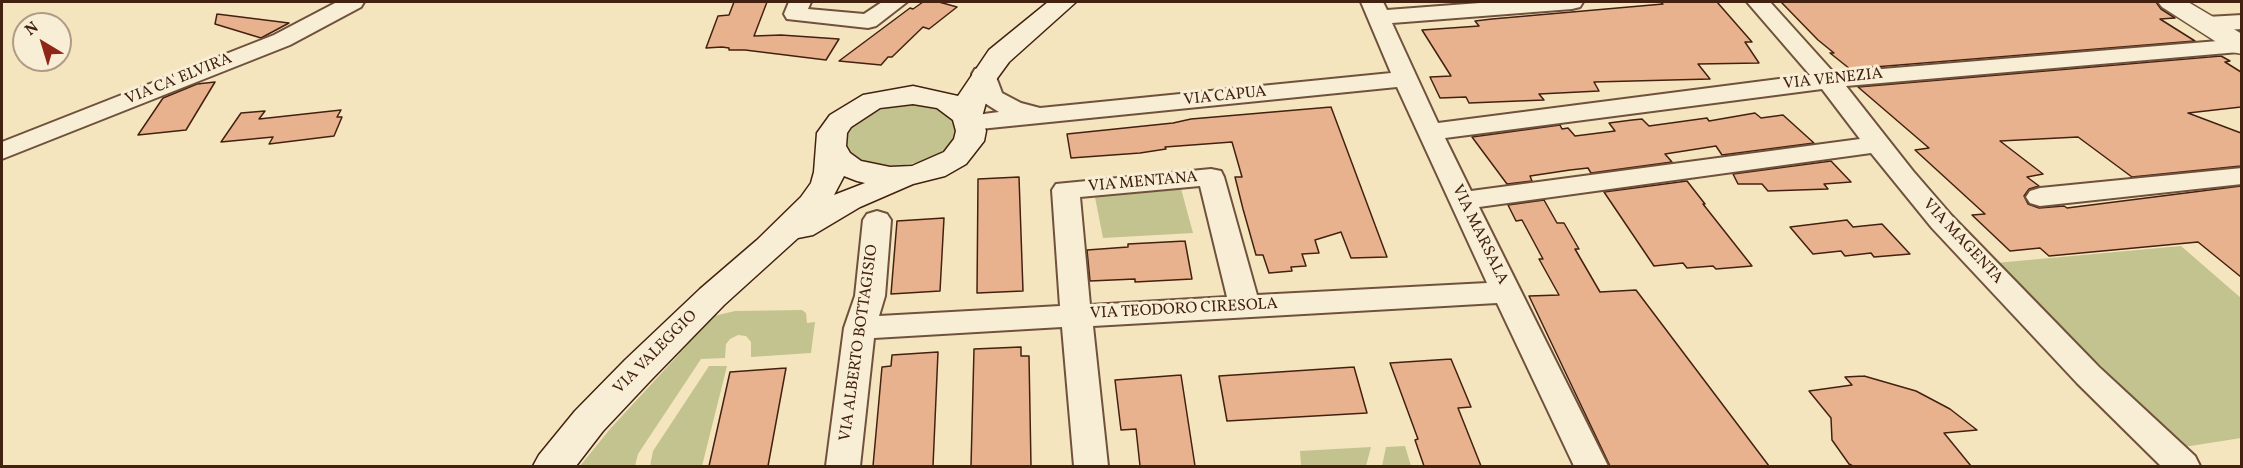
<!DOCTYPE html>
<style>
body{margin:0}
#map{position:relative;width:2243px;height:468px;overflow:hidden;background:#f5e5bf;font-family:Vollkorn,serif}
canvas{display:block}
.frame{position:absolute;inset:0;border:3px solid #432110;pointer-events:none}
.north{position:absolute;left:12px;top:12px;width:60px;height:60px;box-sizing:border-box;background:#f8eed5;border:2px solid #b09c86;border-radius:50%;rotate:322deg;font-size:16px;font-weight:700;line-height:24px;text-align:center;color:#432110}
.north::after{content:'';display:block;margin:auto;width:21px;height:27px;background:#8f2418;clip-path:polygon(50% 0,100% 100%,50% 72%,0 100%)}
</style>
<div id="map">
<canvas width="2243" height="468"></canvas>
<div class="frame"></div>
<div class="north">N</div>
</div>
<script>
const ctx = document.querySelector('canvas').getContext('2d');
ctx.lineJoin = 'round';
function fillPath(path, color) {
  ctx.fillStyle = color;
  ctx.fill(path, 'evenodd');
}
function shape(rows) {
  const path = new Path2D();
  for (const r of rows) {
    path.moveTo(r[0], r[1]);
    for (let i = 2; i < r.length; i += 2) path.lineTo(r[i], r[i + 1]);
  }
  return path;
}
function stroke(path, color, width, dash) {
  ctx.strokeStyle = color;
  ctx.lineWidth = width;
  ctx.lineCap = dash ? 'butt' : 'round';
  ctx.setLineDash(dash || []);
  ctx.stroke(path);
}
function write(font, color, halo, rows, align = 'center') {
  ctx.font = font + ' Vollkorn,serif';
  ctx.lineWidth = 6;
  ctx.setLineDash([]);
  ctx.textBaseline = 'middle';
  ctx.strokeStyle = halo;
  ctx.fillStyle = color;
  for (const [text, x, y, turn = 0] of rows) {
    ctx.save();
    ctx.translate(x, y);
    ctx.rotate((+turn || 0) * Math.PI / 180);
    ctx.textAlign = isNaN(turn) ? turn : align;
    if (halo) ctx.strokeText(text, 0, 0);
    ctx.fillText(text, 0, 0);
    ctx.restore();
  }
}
fillPath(shape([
 [900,104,917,104,933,107,946,114,954,122,956,132,953,142,944,152,930,160,894,167,876,165,861,160,851,152,846,143,848,132,855,122,867,114],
 [1180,185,1193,233,1103,238,1094,192],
 [2181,246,2241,298,2241,438,2184,447,1996,263],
 [802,310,806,313,807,323,815,322,811,353,751,357,751,342,746,336,738,335,730,339,726,344,725,358,701,359,638,454,635,466,580,466,610,429,714,316,735,311],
 [709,366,727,366,702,466,650,466,653,451],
 [1405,446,1411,466,1382,466,1386,447],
 [1371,447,1366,466,1301,466,1300,451]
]), '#c2c38e');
const building = shape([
 [734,2,767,2,754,36,781,35,839,39,826,60,745,50,729,50,729,48,722,47,706,48,718,16,729,15,734,2],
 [923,2,939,2,957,7,929,29,923,27,892,57,888,57,881,65,839,61,910,8,913,9,923,2],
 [1660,2,1717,2,1752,42,1745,42,1759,63,1698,64,1710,79,1594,82,1599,91,1539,94,1544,100,1469,103,1466,97,1440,98,1430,77,1451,76,1422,30,1479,26,1475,21,1492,19,1663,4,1660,2],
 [1781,2,2156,2,2161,9,2175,18,2160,19,2195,41,1850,69,1830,53,1834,53,1818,40,1781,2],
 [217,14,289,23,261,38,215,24,217,14],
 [2221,56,2230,61,2225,62,2241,72,2241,107,2188,113,2241,133,2241,166,2132,177,2078,137,2000,141,2043,174,2027,177,2039,186,2029,189,2024,196,2028,204,2039,208,2064,206,2067,208,2241,186,2241,277,2198,242,2049,256,2040,248,2010,251,1972,215,1985,214,1915,150,1929,148,1858,87,2221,56],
 [215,82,186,130,138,135,163,98,197,84,215,82],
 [1331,107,1387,257,1351,258,1341,232,1315,240,1319,253,1302,254,1306,266,1291,267,1292,271,1269,273,1263,255,1256,255,1243,209,1235,177,1242,177,1232,142,1165,147,1166,149,1140,153,1071,158,1067,134,1173,123,1191,119,1331,107],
 [341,110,337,117,342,117,334,136,269,144,273,137,221,142,241,113,265,111,259,119,341,110],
 [1755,113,1761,118,1783,115,1814,143,1722,155,1716,146,1665,154,1672,162,1591,173,1588,168,1570,170,1530,176,1532,181,1507,184,1472,137,1560,125,1562,129,1568,128,1575,136,1615,131,1609,123,1632,120,1642,119,1649,126,1707,118,1709,121,1755,113],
 [1831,161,1851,182,1824,184,1828,189,1768,191,1762,184,1738,184,1733,174,1831,161],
 [1019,177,1023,291,977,293,978,179,1019,177],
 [1687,181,1705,204,1703,204,1752,266,1716,269,1713,266,1687,268,1683,263,1654,266,1604,192,1687,181],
 [1544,200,1557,223,1564,223,1579,249,1575,249,1600,292,1636,290,1769,466,1610,466,1529,296,1559,295,1539,259,1543,259,1522,220,1516,221,1508,205,1544,200],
 [944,218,940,291,891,294,897,221,944,218],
 [1847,220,1853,227,1882,224,1910,254,1874,257,1871,253,1845,256,1841,251,1813,254,1790,227,1847,220],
 [1185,241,1192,279,1135,282,1135,279,1090,281,1087,250,1128,247,1128,244,1185,241],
 [1021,347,1021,356,1029,356,1031,466,971,466,974,349,1021,347],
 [938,352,933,466,873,466,882,367,891,366,892,355,938,352],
 [1451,359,1471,407,1458,408,1481,466,1424,466,1415,440,1418,439,1390,363,1451,359],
 [1354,367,1367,413,1227,421,1219,376,1354,367],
 [786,368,768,466,709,466,730,372,786,368],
 [1181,375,1195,466,1140,466,1136,429,1121,430,1115,380,1181,375],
 [1864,376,1916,391,1950,409,1977,430,1944,433,1971,466,1853,466,1849,464,1832,440,1831,418,1809,391,1852,385,1845,377,1864,376]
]);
fillPath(building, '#e9b28e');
stroke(building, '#432110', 1.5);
const minor = shape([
 [337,2,364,2,361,7,290,45,2,159,2,142,274,35,337,2],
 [789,2,811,2,808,9,864,14,882,2,907,2,876,26,868,28,787,19,784,14,789,2],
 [1361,2,1383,2,1387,10,1493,2,1583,2,1580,7,1572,9,1392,23,1438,123,1810,75,1747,2,1770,2,1834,73,2242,39,2242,51,2239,52,1846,86,1913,171,1952,216,2099,367,2195,456,2200,466,2161,466,2077,383,1932,228,1871,153,1479,207,1608,466,1574,466,1497,303,1093,326,1108,466,1074,466,1062,327,874,338,860,466,826,466,844,328,855,296,863,220,867,214,877,211,887,214,891,220,885,296,879,316,1060,306,1052,190,1056,184,1211,169,1221,171,1224,177,1257,295,1487,283,1397,87,970,130,961,127,957,122,961,117,999,112,983,102,974,84,972,74,975,69,984,67,993,69,1002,93,1021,103,1040,108,1391,73,1361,2],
 [1822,89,1860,139,1471,191,1445,138,1822,89],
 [1200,186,1227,297,1090,305,1080,197,1200,186],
 [2242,15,2242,29,2207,31,2199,29,2196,24,2199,19,2207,17,2242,15],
 [2242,168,2242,184,2040,206,2030,203,2026,197,2030,191,2040,188,2242,168]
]);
const tertiary = shape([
 [2158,2,2188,2,2242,34,2242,54,2232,52,2162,7,2158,2]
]);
const secondary = shape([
 [1048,2,1076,2,1009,62,990,88,982,117,986,131,984,141,966,164,945,176,913,184,860,207,813,235,798,238,724,305,651,380,603,431,576,466,533,466,539,455,575,411,625,360,700,289,757,240,801,197,811,183,814,172,817,133,830,115,863,95,913,86,958,96,989,50,1048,2],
 [913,104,937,108,953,120,956,131,954,139,944,152,912,166,890,167,861,161,850,153,846,146,847,133,851,127,880,108,913,104],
 [844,176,857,181,865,183,834,195,844,176]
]);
stroke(minor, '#70523c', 4);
stroke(tertiary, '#70523c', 3);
stroke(secondary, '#432110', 3);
fillPath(minor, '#f8eed5');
fillPath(tertiary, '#f8eed5');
fillPath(secondary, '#f8eed5');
write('16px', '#432110', '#f8eed5', [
 ["VIA CA' ELVIRA",179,80,-22],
 ["VIA VENEZIA",1833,80,-6],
 ["VIA CAPUA",1225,97,-6],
 ["VIA MENTANA",1143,183,-5],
 ["VIA MARSALA",1479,235,64],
 ["VIA MAGENTA",1962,242,47],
 ["VIA TEODORO CIRESOLA",1184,310,-3],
 ["VIA ALBERTO BOTTAGISIO",860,343,-82],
 ["VIA VALEGGIO",656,353,-45]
]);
</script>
